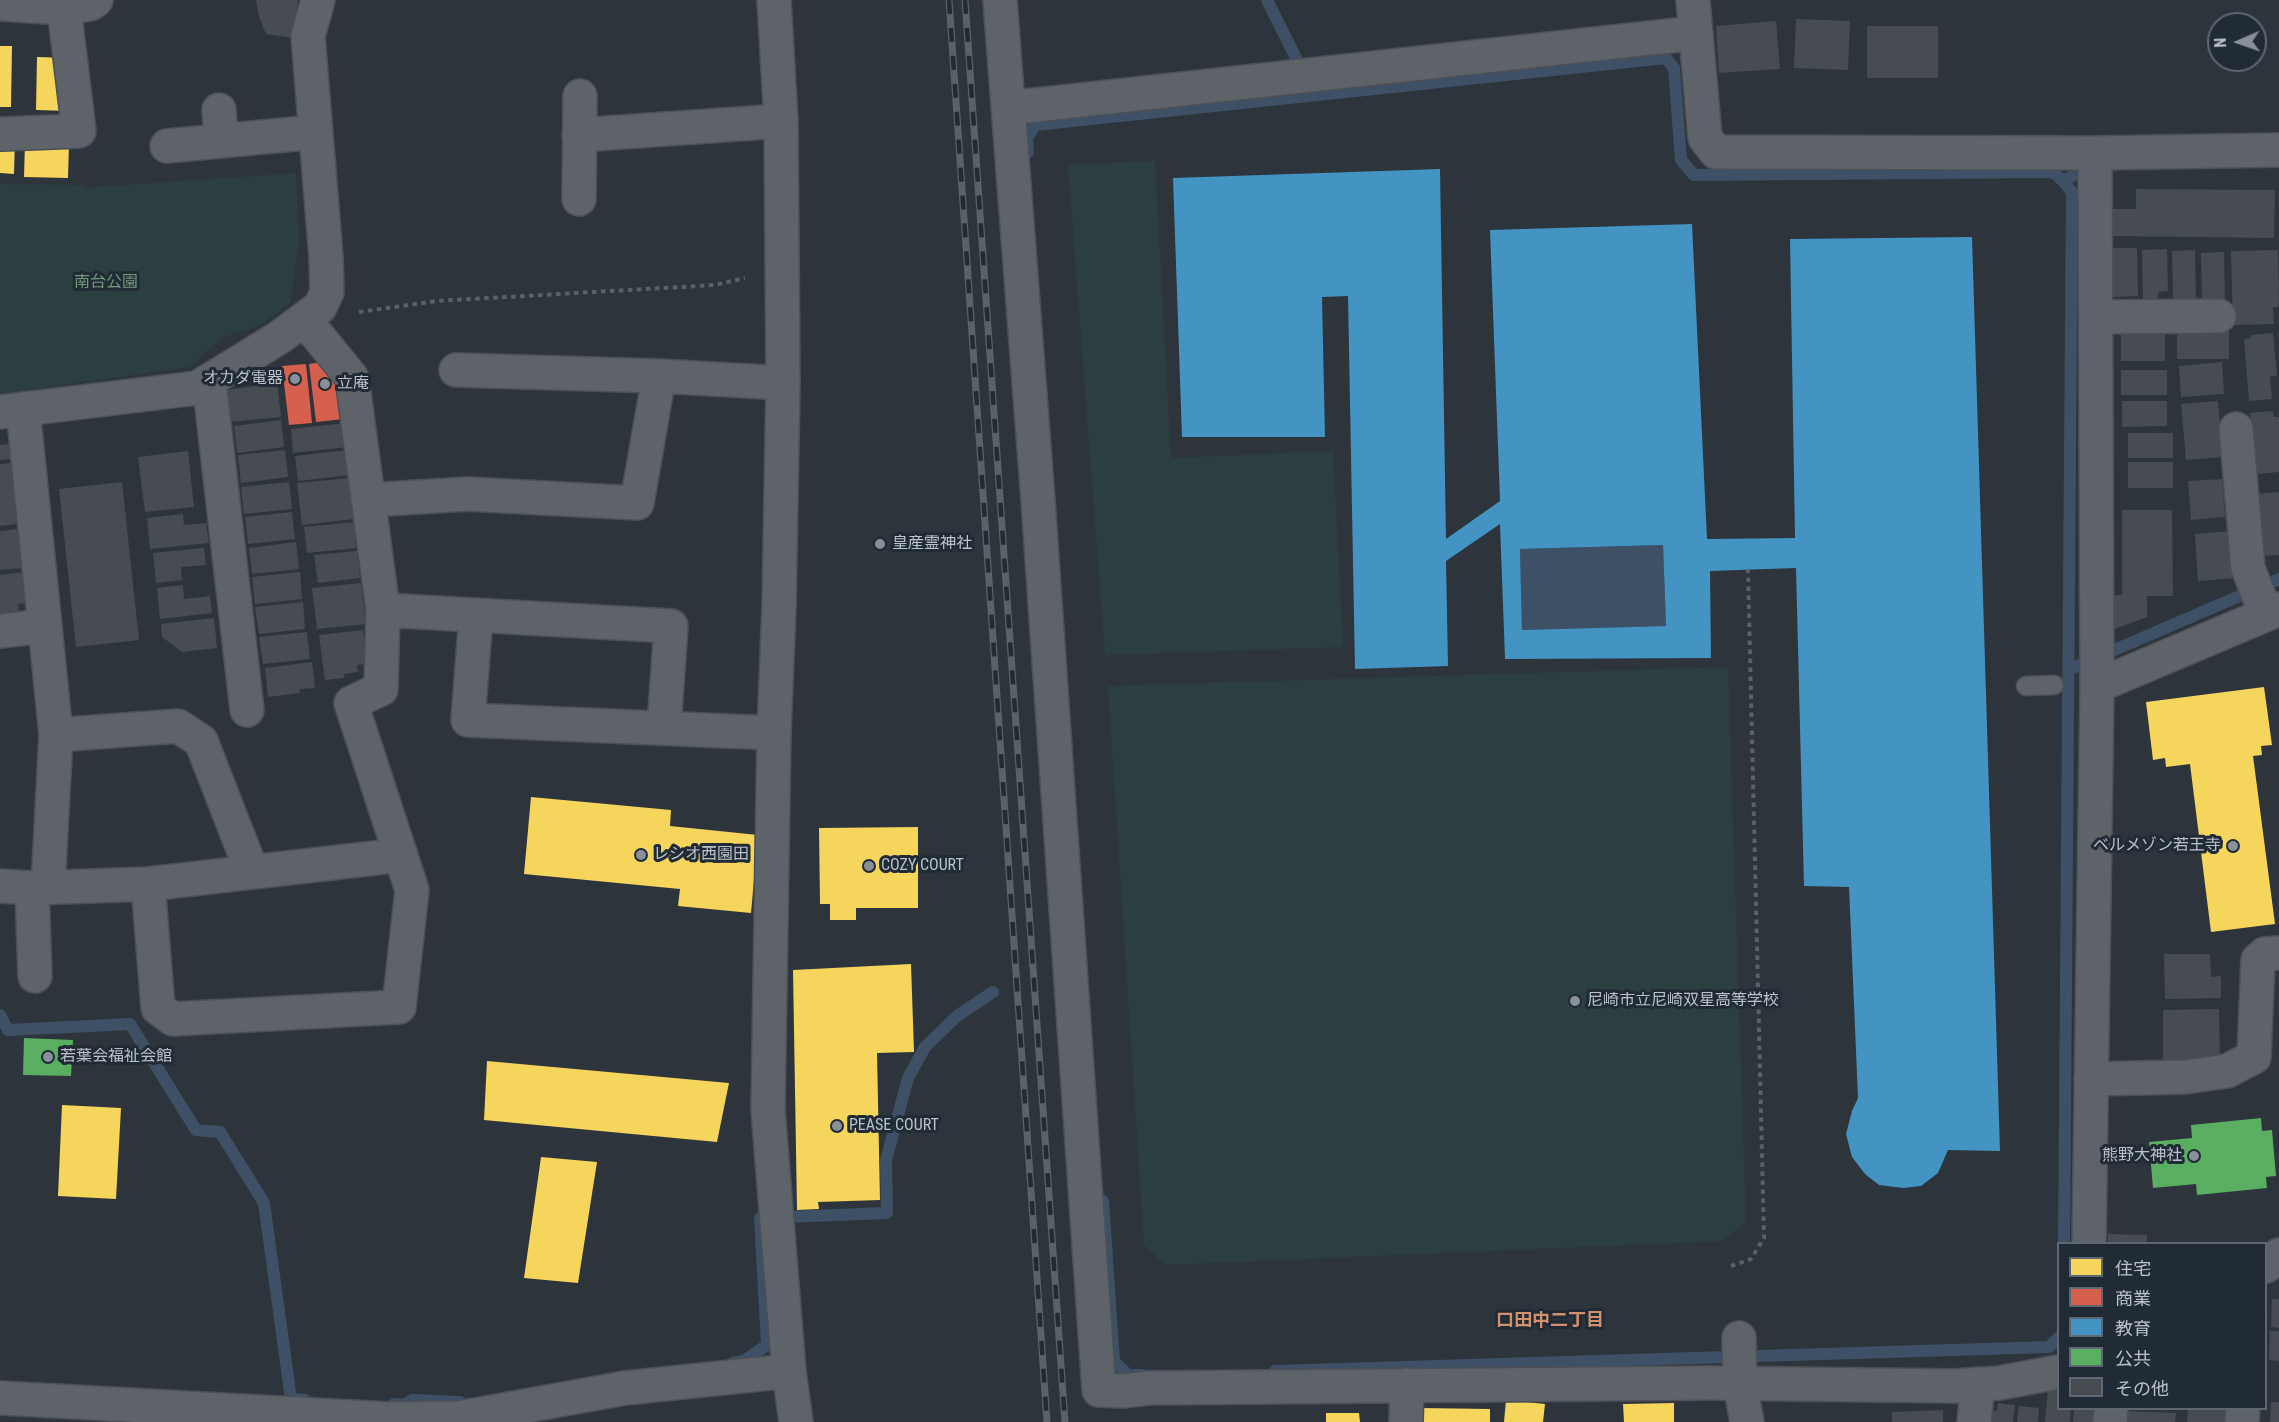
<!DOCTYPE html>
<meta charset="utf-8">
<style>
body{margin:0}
#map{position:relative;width:2279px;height:1422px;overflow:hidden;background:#2e343b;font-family:"Roboto Condensed","Noto Sans JP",sans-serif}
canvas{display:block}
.legend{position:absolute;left:2057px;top:1242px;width:210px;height:168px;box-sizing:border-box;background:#212b36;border:2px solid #5e6772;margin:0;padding:8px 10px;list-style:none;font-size:18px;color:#b9c1cb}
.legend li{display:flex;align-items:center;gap:12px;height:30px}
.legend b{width:30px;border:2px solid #5e6772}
.north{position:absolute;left:2207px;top:12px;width:60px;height:60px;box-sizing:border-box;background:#212b36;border:2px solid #5e6772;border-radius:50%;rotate:268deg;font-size:16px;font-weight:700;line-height:24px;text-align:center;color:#b9c1cb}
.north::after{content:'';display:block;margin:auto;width:21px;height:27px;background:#889099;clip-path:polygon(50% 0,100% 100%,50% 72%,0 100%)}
</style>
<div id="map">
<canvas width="2279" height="1422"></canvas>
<ul class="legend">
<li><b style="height:16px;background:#f6d55c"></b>住宅</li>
<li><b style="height:16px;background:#d6604d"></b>商業</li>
<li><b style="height:16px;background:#4393c3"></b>教育</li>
<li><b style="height:16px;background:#5aae61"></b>公共</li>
<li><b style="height:16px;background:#464c51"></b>その他</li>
</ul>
<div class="north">N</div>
</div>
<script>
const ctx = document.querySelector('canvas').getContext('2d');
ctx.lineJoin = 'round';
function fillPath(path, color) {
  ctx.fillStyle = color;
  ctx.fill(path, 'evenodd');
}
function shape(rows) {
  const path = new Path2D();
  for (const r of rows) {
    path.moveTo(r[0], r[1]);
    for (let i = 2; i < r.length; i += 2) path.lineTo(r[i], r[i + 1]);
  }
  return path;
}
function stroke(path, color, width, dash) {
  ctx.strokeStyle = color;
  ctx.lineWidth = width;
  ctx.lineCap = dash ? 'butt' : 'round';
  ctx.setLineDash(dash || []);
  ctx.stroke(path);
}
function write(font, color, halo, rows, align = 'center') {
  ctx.font = font + ' "Roboto Condensed","Noto Sans JP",sans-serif';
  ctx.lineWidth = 6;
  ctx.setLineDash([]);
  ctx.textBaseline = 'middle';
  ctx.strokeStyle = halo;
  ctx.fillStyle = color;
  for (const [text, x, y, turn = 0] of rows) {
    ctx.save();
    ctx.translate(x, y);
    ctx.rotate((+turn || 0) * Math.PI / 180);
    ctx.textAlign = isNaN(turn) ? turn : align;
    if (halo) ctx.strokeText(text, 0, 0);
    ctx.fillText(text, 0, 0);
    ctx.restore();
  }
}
fillPath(shape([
 [1155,161,1171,458,1333,451,1343,647,1105,655,1068,165],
 [296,173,299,243,290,304,261,325,221,338,190,367,0,394,0,184,84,185,84,188],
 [1728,667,1746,1222,1721,1241,1165,1265,1144,1245,1108,686]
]), '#2b3f41');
fillPath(shape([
 [1663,545,1666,626,1522,630,1520,549]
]), '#3d5065');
fillPath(shape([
 [0,46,12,46,11,107,0,107],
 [37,57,70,58,69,111,36,110],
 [0,138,15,138,14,174,0,173],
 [25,142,69,143,68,178,24,177],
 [2264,687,2272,745,2261,746,2262,755,2253,756,2275,924,2211,932,2190,764,2166,767,2165,758,2153,760,2146,702],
 [531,797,671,810,670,826,758,835,751,913,678,906,680,889,524,874],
 [918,827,918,908,856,908,856,920,830,920,830,904,820,904,819,828],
 [911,964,914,1052,877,1053,880,1200,818,1202,819,1209,797,1210,793,970],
 [487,1061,729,1083,717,1142,484,1120],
 [62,1105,121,1108,116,1199,58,1196],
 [541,1157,597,1162,578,1283,524,1278],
 [1506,1400,1545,1404,1543,1422,1504,1422],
 [1674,1403,1674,1422,1624,1422,1623,1404],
 [1421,1408,1490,1409,1490,1422,1421,1422],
 [1326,1413,1359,1413,1360,1422,1326,1422]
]), '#f6d55c');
fillPath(shape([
 [322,362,340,383,344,419,316,422,309,364],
 [306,364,312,423,289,425,282,366]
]), '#d6604d');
fillPath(shape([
 [1440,169,1446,539,1500,501,1490,230,1692,224,1707,539,1795,538,1790,239,1972,237,2000,1151,1948,1150,1938,1173,1921,1186,1903,1188,1879,1185,1865,1174,1852,1157,1846,1134,1852,1111,1858,1098,1849,887,1804,886,1796,568,1710,571,1711,658,1505,659,1500,524,1446,561,1448,666,1355,669,1348,296,1322,297,1325,437,1182,437,1173,178],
 [1663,545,1666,626,1522,630,1520,549]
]), '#4393c3');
fillPath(shape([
 [24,1038,73,1040,71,1076,23,1075],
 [2261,1118,2262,1131,2272,1130,2276,1176,2266,1177,2267,1188,2197,1195,2196,1184,2153,1188,2149,1142,2192,1138,2191,1125]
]), '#5aae61');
stroke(shape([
 [1267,0,1298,62,1300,75],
 [1028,152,1027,138,1035,125,1666,58,1674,68,1681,160,1694,175,2053,172,2063,181,2091,166],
 [2063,181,2072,192,2064,1244],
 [2068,670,2279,579],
 [0,1015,8,1030,130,1024,196,1130,220,1132,264,1203,291,1399,305,1400],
 [1103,1201,1114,1361,1128,1375,1143,1375],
 [733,1363,744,1361,767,1345,760,1218,887,1213,886,1160,908,1078,925,1047,957,1016,993,992],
 [1275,1371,2049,1347,2058,1338],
 [394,1404,404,1405,412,1400,460,1402]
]), '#3d5065', 12);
fillPath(shape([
 [256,0,298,0,292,38,266,34,259,16],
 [1796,19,1850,21,1848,70,1794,68],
 [1776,21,1780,69,1719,73,1716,26],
 [1867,26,1938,26,1938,78,1867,78],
 [2136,189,2275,190,2274,238,2111,236,2112,209,2136,209],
 [2110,248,2137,248,2138,296,2112,297],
 [2167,249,2168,291,2158,292,2158,299,2143,299,2142,250],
 [2195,250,2196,299,2173,300,2172,251],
 [2278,250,2279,307,2273,307,2274,324,2233,325,2231,251],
 [2224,252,2225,302,2202,302,2201,253],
 [2177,329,2229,329,2229,359,2177,359],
 [2165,330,2165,361,2121,361,2121,331],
 [2273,333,2277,376,2270,376,2272,399,2249,401,2244,339,2251,338,2251,335],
 [2222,362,2224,394,2181,397,2179,366],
 [2121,370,2167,370,2167,395,2121,395],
 [277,382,281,417,231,422,228,390],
 [2122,401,2167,401,2167,426,2122,427],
 [2218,401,2222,457,2186,460,2181,404],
 [2273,411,2274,417,2279,417,2279,472,2256,474,2250,413],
 [281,420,284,447,237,453,234,426],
 [346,423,348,447,293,453,291,429],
 [2128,433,2173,433,2173,458,2128,458],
 [10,444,11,459,0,460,0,445],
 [285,450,288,477,241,483,238,455],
 [348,450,351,475,298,481,295,456],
 [188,451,194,507,145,512,138,457],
 [2128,462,2173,462,2173,488,2128,488],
 [12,463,18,524,0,526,0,464],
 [350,478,354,519,302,525,297,483],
 [2222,479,2225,517,2191,520,2188,481],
 [122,482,139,640,76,647,59,489],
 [289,482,292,509,244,514,241,487],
 [2279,492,2279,555,2264,556,2258,494],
 [2122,510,2172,510,2173,596,2147,596,2147,617,2112,630,2112,595,2122,595],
 [292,512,295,539,248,544,245,517],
 [183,514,184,525,206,523,209,543,150,549,147,518],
 [354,522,356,548,307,553,304,527],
 [18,529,23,568,0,570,0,531],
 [2230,531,2234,578,2198,581,2195,534],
 [296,542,299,569,252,574,249,548],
 [204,548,206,565,181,567,182,580,156,583,153,553],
 [357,551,360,578,318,583,314,555],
 [24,572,27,603,18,604,19,614,0,617,0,575],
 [300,572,302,599,255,604,252,577],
 [361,583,366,624,317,629,312,588],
 [183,585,184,599,210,596,212,613,160,619,157,588],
 [303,602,305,629,259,634,255,607],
 [214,618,217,648,182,652,162,637,161,624],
 [363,630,367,664,357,665,358,672,344,674,344,678,325,680,319,635],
 [307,632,310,659,263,664,259,637],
 [312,662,315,688,299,689,300,693,268,697,265,668],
 [2164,954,2210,954,2211,977,2221,976,2221,998,2165,999],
 [2219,1009,2220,1059,2163,1061,2163,1010],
 [2108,1234,2147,1235,2147,1244,2108,1244],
 [2272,1299,2279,1299,2279,1328,2271,1327],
 [2270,1331,2279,1331,2279,1361,2269,1360],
 [2048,1390,2058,1391,2058,1408,2071,1408,2070,1422,2045,1422],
 [2271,1402,2279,1402,2279,1422,2270,1422],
 [1998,1403,2015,1405,2013,1422,1991,1422,1992,1410,1997,1411],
 [2019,1406,2039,1408,2038,1422,2017,1422],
 [2074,1408,2100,1408,2098,1422,2073,1422],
 [2188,1408,2229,1408,2228,1422,2187,1422],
 [1943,1410,1943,1422,1892,1422,1892,1412],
 [2124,1411,2176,1413,2175,1422,2123,1422]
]), '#464c51');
const service = shape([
 [2026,686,2054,685]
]);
const minor = shape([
 [774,0,781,121,783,383,779,607,774,733,768,1110,789,1371,796,1422],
 [1000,0,1038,500,1099,1390,1124,1391,1149,1388,1709,1383,1955,1386,1999,1383,2058,1372],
 [1693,0,1705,138,1716,152,2095,153,2279,150],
 [0,4,64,8,90,4,96,0],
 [1008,108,1696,33],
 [219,110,221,141],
 [2,134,79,131,64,8],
 [579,135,781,121],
 [167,146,316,132],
 [579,199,580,96],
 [2096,317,2219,316],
 [456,370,659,376,783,383],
 [209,381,247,710],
 [23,409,56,735,48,887],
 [0,412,197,388,280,337,320,307,327,292,326,257,308,36,318,0],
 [2236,429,2248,568,2266,614],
 [368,500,468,494,637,503,659,376],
 [383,610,671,626,664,727],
 [476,615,468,720,774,733],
 [0,631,44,626],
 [2097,686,2279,609],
 [56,735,178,726,201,741,252,872],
 [148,884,158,1008,173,1019,399,1007,412,890,351,703,381,689,383,610,352,378,304,319],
 [0,886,32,888,148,884,401,855],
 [32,888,35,976],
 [2091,1079,2185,1077,2227,1071,2254,1057,2258,960,2265,954,2279,953],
 [2089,1244,2097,686,2095,153],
 [2266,1266,2279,1255],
 [1739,1338,1740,1384,1747,1422],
 [0,1398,389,1419,459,1418,625,1388,789,1371],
 [1406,1422,1407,1385],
 [1974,1422,1978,1384],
 [2110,1422,2111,1408],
 [2242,1422,2243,1408]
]);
stroke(service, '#4c5056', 21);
stroke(minor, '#4c5056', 36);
stroke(shape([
 [359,312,437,301,715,285,745,278],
 [1731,1266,1751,1259,1764,1238,1748,570]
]), '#5b6166', 4, [4.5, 4.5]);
stroke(service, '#5e6269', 18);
stroke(minor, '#5e6269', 33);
const rail = shape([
 [949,0,1047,1422],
 [965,0,1065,1422]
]);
stroke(rail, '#5c6166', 7);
stroke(rail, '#212b36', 4.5, [14]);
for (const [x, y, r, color] of [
 [295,379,6,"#889099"],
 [325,384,6,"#889099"],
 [880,544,6,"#889099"],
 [2233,846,6,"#889099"],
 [641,855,6,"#889099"],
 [869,866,6,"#889099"],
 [1575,1001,6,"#889099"],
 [48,1057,6,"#889099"],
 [837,1126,6,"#889099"],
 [2194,1156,6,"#889099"]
]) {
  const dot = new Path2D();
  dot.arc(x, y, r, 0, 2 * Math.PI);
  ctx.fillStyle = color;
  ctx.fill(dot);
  stroke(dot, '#212b36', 2);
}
write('16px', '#719a78', '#212b36', [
 ["南台公園",106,283]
]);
write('16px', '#b9c1cb', '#212b36', [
 ["オカダ電器",283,379,"right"],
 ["立庵",337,384],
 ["皇産霊神社",892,544],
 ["ベルメゾン若王寺",2221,846,"right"],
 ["レシオ西園田",653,855],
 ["COZY COURT",881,866],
 ["尼崎市立尼崎双星高等学校",1587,1001],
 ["若葉会福祉会館",60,1057],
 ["PEASE COURT",849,1126],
 ["熊野大神社",2182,1156,"right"]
], 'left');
write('bold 18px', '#d1916e', '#212b36', [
 ["口田中二丁目",1550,1321]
]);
</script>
